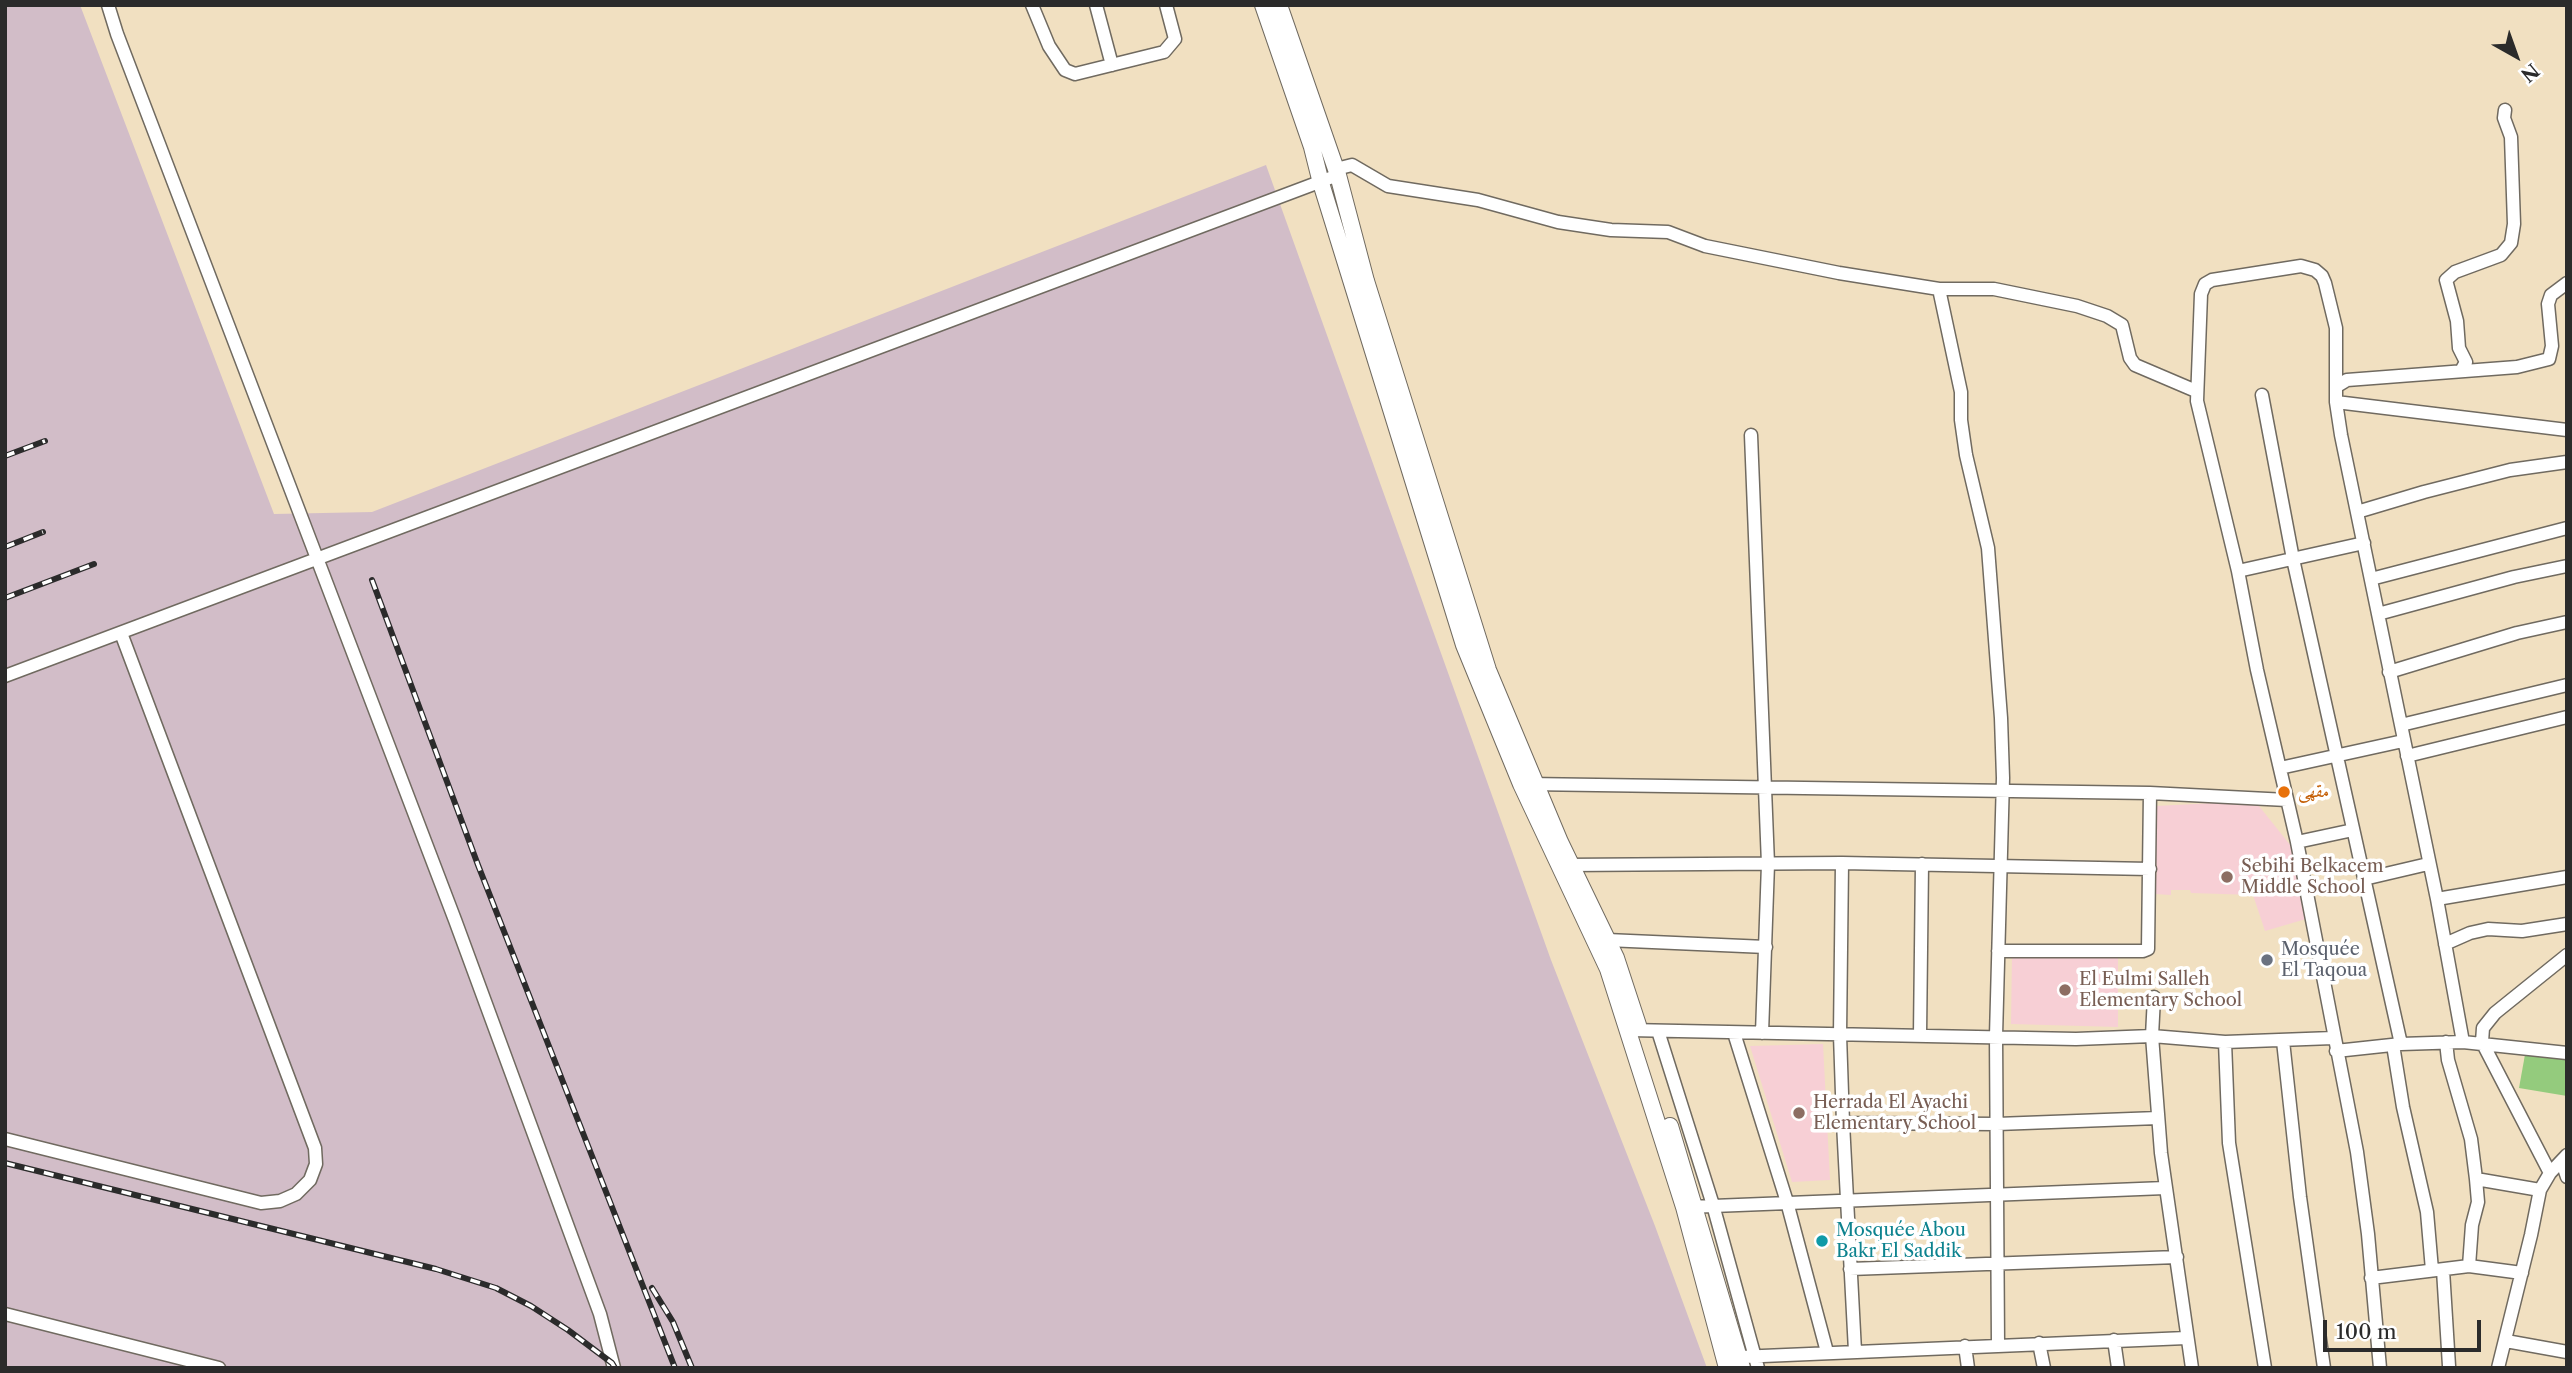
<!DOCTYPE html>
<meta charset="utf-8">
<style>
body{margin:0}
#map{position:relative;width:2572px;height:1373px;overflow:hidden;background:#f1e0c1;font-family:"Libre Caslon Text",serif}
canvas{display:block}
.frame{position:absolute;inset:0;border:7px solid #2b2b2b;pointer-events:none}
.north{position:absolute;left:2481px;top:21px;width:70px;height:70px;-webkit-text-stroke:5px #fff;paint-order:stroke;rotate:140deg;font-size:19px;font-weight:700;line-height:28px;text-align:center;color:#2b2b2b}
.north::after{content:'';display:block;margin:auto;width:24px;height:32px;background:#2b2b2b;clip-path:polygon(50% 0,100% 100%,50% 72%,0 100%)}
.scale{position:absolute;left:2323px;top:1320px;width:158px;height:32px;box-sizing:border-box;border:4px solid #2b2b2b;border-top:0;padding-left:9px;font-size:21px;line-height:24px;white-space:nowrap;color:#2b2b2b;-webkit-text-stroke:5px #fff;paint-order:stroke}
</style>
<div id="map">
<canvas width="2572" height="1373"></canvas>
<div class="frame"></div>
<div class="north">N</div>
<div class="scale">100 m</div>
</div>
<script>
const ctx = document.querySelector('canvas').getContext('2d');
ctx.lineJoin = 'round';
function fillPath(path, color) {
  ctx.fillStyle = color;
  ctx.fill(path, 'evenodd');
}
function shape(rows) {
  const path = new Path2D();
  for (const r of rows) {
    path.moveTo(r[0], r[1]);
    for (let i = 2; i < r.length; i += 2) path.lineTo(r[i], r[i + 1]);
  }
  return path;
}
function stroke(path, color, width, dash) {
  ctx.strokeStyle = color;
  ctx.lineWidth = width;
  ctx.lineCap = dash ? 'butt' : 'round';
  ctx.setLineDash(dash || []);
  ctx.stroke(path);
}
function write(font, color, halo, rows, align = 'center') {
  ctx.font = font + ' "Libre Caslon Text",Amiri,serif';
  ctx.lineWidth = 7;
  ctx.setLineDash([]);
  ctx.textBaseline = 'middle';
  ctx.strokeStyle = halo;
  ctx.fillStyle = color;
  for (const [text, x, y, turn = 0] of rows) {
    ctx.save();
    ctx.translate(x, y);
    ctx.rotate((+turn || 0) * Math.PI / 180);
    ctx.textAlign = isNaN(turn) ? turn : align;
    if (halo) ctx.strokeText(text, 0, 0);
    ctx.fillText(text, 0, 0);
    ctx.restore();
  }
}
fillPath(shape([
 [2255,801,2291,846,2306,919,2265,931,2253,895,2191,893,2190,890,2171,890,2171,895,2155,894,2157,865,2155,864,2155,806],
 [2012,955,2118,956,2118,1027,2011,1024],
 [1823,1044,1830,1180,1792,1182,1750,1046]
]), '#f7cfd5');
fillPath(shape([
 [5,5,80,5,274,514,372,512,1266,165,1551,960,1655,1226,1707,1368,5,1368]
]), '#d2bdc8');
fillPath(shape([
 [2526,1049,2567,1055,2567,1096,2519,1088]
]), '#94cb7d');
const minor = shape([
 [108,5,117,34,455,920,600,1314,614,1368],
 [1032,5,1049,46,1065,70,1075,74,1164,52,1175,39,1166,5],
 [1096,5,1112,65],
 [1336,169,1352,165,1388,186,1478,200,1558,222,1611,230,1668,232,1705,246,1839,273,1939,289,1994,289,2077,306,2107,316,2122,325,2130,358,2135,365,2196,391],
 [1939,289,1961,392,1961,420,1966,455,1988,548,2001,718,2003,778,1996,1036,1998,1344],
 [2461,371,2466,362,2459,348,2457,321,2446,280,2455,272,2501,255,2511,243,2514,224,2511,137,2504,118,2505,110],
 [2337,386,2347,380,2517,367,2549,359,2552,346,2548,304,2551,295,2567,283],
 [2262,395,2293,559,2401,1044],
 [2336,402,2567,430],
 [1751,435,1768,864,1762,1033],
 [2357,512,2424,492,2510,470,2567,462],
 [2238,571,2364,543],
 [2371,579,2567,528],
 [2378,614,2514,577,2567,566],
 [2389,672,2517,633,2567,622],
 [5,676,1338,175],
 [2401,725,2567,685],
 [2407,756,2567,717],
 [2280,768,2403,741],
 [1528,784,2150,793,2287,800],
 [2297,842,2353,830],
 [1842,863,1840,1035,1843,1123,1855,1351],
 [1566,865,1842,863,2150,869],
 [2364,879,2428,864],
 [2437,899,2567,877],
 [1600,941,1607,940,1766,947],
 [2445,944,2470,933,2488,929,2522,931,2567,924],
 [1998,951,2143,951,2148,949,2150,793],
 [2154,997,2152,1036,2161,1153,2192,1368],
 [1629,1030,2076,1039,2152,1036,2225,1042,2333,1038],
 [1658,1031,1713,1205,1758,1368],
 [1734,1033,1787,1202,1827,1352],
 [1920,1035,1922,864],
 [2283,1041,2300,1197,2324,1368],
 [2225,1042,2229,1143,2265,1368],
 [2446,1042,2448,1060,2471,1139,2476,1179,2478,1202,2472,1225,2469,1266],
 [2393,1045,2403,1107,2427,1212,2432,1270],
 [2336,1051,2401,1044,2463,1042,2567,1053],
 [1843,1123,1997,1124,2158,1118],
 [5,1139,261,1203,280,1201,296,1194,310,1180,316,1164,315,1148,121,633],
 [2562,1162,2567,1177],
 [2550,1173,2482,1042,2483,1028,2495,1013,2567,955],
 [2476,1179,2540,1190],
 [1688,1207,2165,1188],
 [1850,1269,2177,1257],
 [2443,1270,2449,1366],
 [2371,1278,2469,1266,2522,1273],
 [5,1314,219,1368],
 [2114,1340,2118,1368],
 [2506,1341,2567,1352],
 [2039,1343,2044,1368],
 [1965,1346,1968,1368],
 [1739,1357,2186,1338],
 [2380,1368,2368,1234,2357,1152,2297,842,2257,670,2238,571,2197,401,2201,294,2205,284,2212,280,2301,266,2315,270,2322,276,2325,283,2336,328,2336,402,2341,435,2437,899,2463,1042],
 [2498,1368,2531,1235,2540,1190,2550,1173,2567,1155]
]);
const major = shape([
 [1263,5,1312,147,1321,183,1464,645,1521,784,1608,969,1684,1207,1727,1368],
 [1279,5,1338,175,1366,281,1488,670,1560,842,1616,958,1638,1025],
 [1670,1126,1742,1368]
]);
stroke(minor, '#706a60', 15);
stroke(major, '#706a60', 18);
stroke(minor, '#fff', 12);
stroke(major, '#fff', 16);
const rail = shape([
 [5,456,45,441],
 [5,547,43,532],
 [372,580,478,865,675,1368],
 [5,598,94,564],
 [5,1163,436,1269,496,1288,531,1306,568,1330,612,1363,615,1368],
 [652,1288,673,1322,692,1368]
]);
stroke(rail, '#2b2b2b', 6);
stroke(rail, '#fff', 3.5, [10]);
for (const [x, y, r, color] of [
 [2284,792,7,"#e8710a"],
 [2227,877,7,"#8d6e63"],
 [2267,960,7,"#6b7280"],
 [2065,990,7,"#8d6e63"],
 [1799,1113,7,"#8d6e63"],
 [1822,1241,7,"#0f9aa8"]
]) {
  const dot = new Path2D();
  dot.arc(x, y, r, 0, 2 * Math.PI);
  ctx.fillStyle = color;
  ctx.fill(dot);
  stroke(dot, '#fff', 2.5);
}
write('18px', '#c56008', '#fff', [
 ["مقهى",2298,792]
], 'left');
write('18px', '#785e54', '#fff', [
 ["Sebihi Belkacem",2241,867],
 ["Middle School",2241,888],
 ["El Eulmi Salleh",2079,980],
 ["Elementary School",2079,1001],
 ["Herrada El Ayachi",1813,1103],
 ["Elementary School",1813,1124]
], 'left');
write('18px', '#5b616d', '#fff', [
 ["Mosquée",2281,950],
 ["El Taqoua",2281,971]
], 'left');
write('18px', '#0d838f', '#fff', [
 ["Mosquée Abou",1836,1231],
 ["Bakr El Saddik",1836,1252]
], 'left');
</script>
